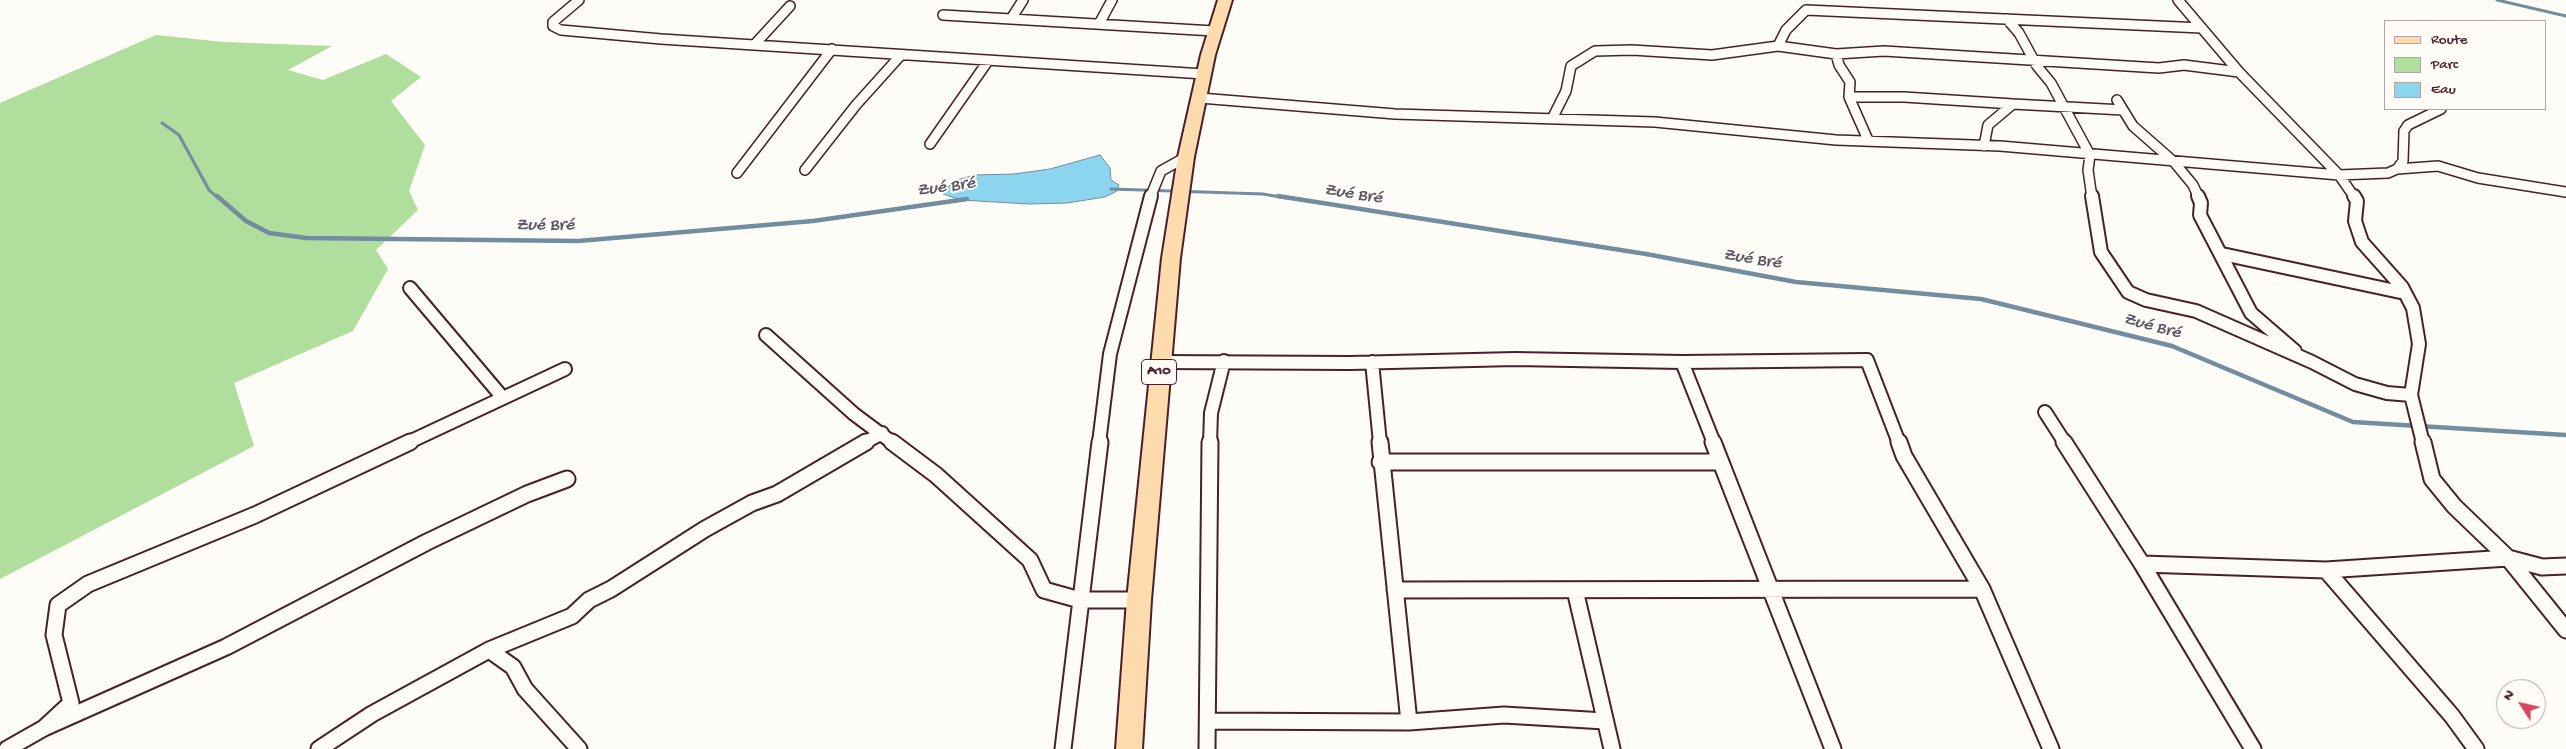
<!DOCTYPE html>
<meta charset="utf-8">
<style>
body{margin:0}
#map{position:relative;width:2566px;height:749px;overflow:hidden;background:#fdfcf7;font-family:"Gochi Hand",sans-serif}
canvas{display:block}
.legend{position:absolute;left:2384px;top:20px;width:162px;height:90px;box-sizing:border-box;background:#fdfcf7;border:1px solid #b5a4a5;margin:0;padding:6px 9px;list-style:none;font-size:15px;color:#4a1f2b}
.legend li{display:flex;align-items:center;gap:10px;height:25px}
.legend b{width:25px;border:1px solid #b5a4a5}
.north{position:absolute;left:2496px;top:679px;width:50px;height:50px;box-sizing:border-box;background:#fdfcf7;border:1px solid #b5a4a5;border-radius:50%;rotate:305deg;font-size:14px;font-weight:700;line-height:20px;text-align:center;color:#4a1f2b}
.north::after{content:'';display:block;margin:auto;width:18px;height:22px;background:#d1495b;clip-path:polygon(50% 0,100% 100%,50% 72%,0 100%)}
</style>
<div id="map">
<canvas width="2566" height="749"></canvas>
<ul class="legend">
<li><b style="height:6px;background:#fedbac"></b>Route</li>
<li><b style="height:14px;background:#b0de9c"></b>Parc</li>
<li><b style="height:14px;background:#8cd5ee"></b>Eau</li>
</ul>
<div class="north">N</div>
</div>
<script>
const ctx = document.querySelector('canvas').getContext('2d');
ctx.lineJoin = 'round';
function fillPath(path, color) {
  ctx.fillStyle = color;
  ctx.fill(path, 'evenodd');
}
function shape(rows) {
  const path = new Path2D();
  for (const r of rows) {
    path.moveTo(r[0], r[1]);
    for (let i = 2; i < r.length; i += 2) path.lineTo(r[i], r[i + 1]);
  }
  return path;
}
function stroke(path, color, width, dash) {
  ctx.strokeStyle = color;
  ctx.lineWidth = width;
  ctx.lineCap = dash ? 'butt' : 'round';
  ctx.setLineDash(dash || []);
  ctx.stroke(path);
}
function write(font, color, halo, rows, align = 'center') {
  ctx.font = font + ' "Gochi Hand",sans-serif';
  ctx.lineWidth = 4;
  ctx.setLineDash([]);
  ctx.textBaseline = 'middle';
  ctx.strokeStyle = halo;
  ctx.fillStyle = color;
  for (const [text, x, y, turn = 0] of rows) {
    ctx.save();
    ctx.translate(x, y);
    ctx.rotate((+turn || 0) * Math.PI / 180);
    ctx.textAlign = isNaN(turn) ? turn : align;
    if (halo) ctx.strokeText(text, 0, 0);
    ctx.fillText(text, 0, 0);
    ctx.restore();
  }
}
fillPath(shape([
 [156,35,224,42,332,46,288,70,323,80,386,54,421,77,391,101,425,145,409,191,418,210,376,250,388,269,353,331,234,383,254,446,0,579,0,103]
]), '#b0de9c');
const water = shape([
 [1100,155,1110,168,1111,180,1119,185,1117,191,1105,197,1067,203,1029,204,961,200,943,194,953,181,975,175,1014,174,1050,169,1100,155]
]);
fillPath(water, '#8cd5ee');
stroke(water, '#728ca0', 1);
stroke(shape([
 [2497,0,2566,16],
 [162,123,179,135,209,190,218,198],
 [1111,189,1263,194,1286,198]
]), '#728ca0', 3);
stroke(shape([
 [217,196,246,221,269,233,306,238,578,241,813,221,967,199],
 [1278,196,1646,254,1796,282,1981,299,2172,346,2353,422,2566,435]
]), '#728ca0', 4.5);
const minorFar2 = shape([
 [579,0,553,22,553,26,561,30,661,39,1204,74],
 [2178,0,2239,72,2339,175,2355,198],
 [943,15,1214,31],
 [1011,19,1023,0],
 [2007,19,2019,33,2037,66,2051,83,2090,155,2088,170,2092,198],
 [1099,24,1112,0],
 [755,44,790,6],
 [1778,46,1836,54,1884,51,2159,68,2184,65,2239,72],
 [1836,54,1839,65,1850,82,1849,97,1868,140],
 [1849,97,1904,97,2013,104],
 [1200,98,1395,114,1655,122,1836,140,2000,146,2339,175,2388,173,2397,169,2403,161,2404,131,2408,125,2441,109],
 [2117,100,2133,126,2174,162,2193,185,2199,198],
 [1553,117,1566,91,1571,66,1595,51,1632,50,1712,55,1778,46,1786,30,1806,10,2202,28],
 [930,144,988,61],
 [1984,146,1988,125,2013,104,2123,110],
 [2397,169,2438,166,2478,178,2566,192],
 [805,170,856,105,901,55],
 [737,173,832,49],
 [1150,198,1161,171,1186,157]
]);
const minorFar1 = shape([
 [2092,196,2101,252,2128,292,2146,300,2196,311,2312,362,2355,384,2387,393,2411,395],
 [2198,196,2201,203,2200,215,2251,313,2295,351],
 [2354,196,2357,201,2355,221,2362,242,2402,287,2413,308,2419,344,2411,395,2423,443],
 [2222,254,2405,293],
 [410,288,503,398],
 [766,335,854,414,893,443],
 [1160,362,1350,363,1515,359,1682,362],
 [1372,362,1380,443],
 [2045,412,2065,443],
 [407,443,565,369],
 [864,443,882,433],
 [1099,443,1110,354,1151,196],
 [1210,443,1211,413,1224,361],
 [1714,443,1682,362,1867,360,1899,443]
]);
const minor = shape([
 [892,442,936,475,1030,560,1044,590,1080,600,1139,600],
 [1380,442,1409,722],
 [1713,442,1833,749],
 [1899,442,1904,456,1982,589,2051,749],
 [2064,442,2142,564,2253,749],
 [2423,442,2432,479,2454,506,2508,558,2566,630],
 [1380,462,1721,462],
 [2142,564,2326,570,2508,558,2542,567,2566,566],
 [2326,570,2452,716,2476,749],
 [1395,590,1982,589],
 [1575,590,1612,749],
 [489,650,513,667,525,689,579,749],
 [1209,721,1409,722,1504,715,1605,721],
 [44,728,71,703,54,635,58,605,88,584,255,515,410,442],
 [7,749,44,728,226,647,427,542,527,494,567,479],
 [319,749,372,714,489,650,572,616,589,600,611,589,705,529,752,503,777,494,866,442],
 [1063,749,1100,442],
 [1207,749,1210,442]
]);
const primary = shape([
 [1218,0,1232,0,1215,55,1194,157,1180,258,1151,600,1142,749,1116,749,1127,600,1162,258,1178,157,1201,55,1218,0]
]);
stroke(minorFar2, '#4a1f2b', 12);
stroke(minorFar1, '#4a1f2b', 16);
stroke(minor, '#4a1f2b', 19);
stroke(primary, '#4a1f2b', 4);
stroke(minorFar2, '#fdfcf7', 9);
stroke(minorFar1, '#fdfcf7', 12);
stroke(minor, '#fdfcf7', 15);
fillPath(primary, '#fedbac');
for (const [x, y, w] of [
 [1159,372,35]
]) {
  const box = new Path2D();
  box.roundRect(x - w / 2, y - 12.5, w, 25, 4);
  ctx.fillStyle = '#fdfcf7';
  ctx.fill(box);
  stroke(box, '#4a1f2b', 1);
}
write('bold 15px', '#4a1f2b', null, [
 ["A10",1159,372]
]);
write('italic 18px', '#5e5666', '#fdfcf7', [
 ["Zué Bré",946,188,-8],
 ["Zué Bré",1353,195,9],
 ["Zué Bré",545,226],
 ["Zué Bré",1752,260,9],
 ["Zué Bré",2152,327,15]
]);
</script>
